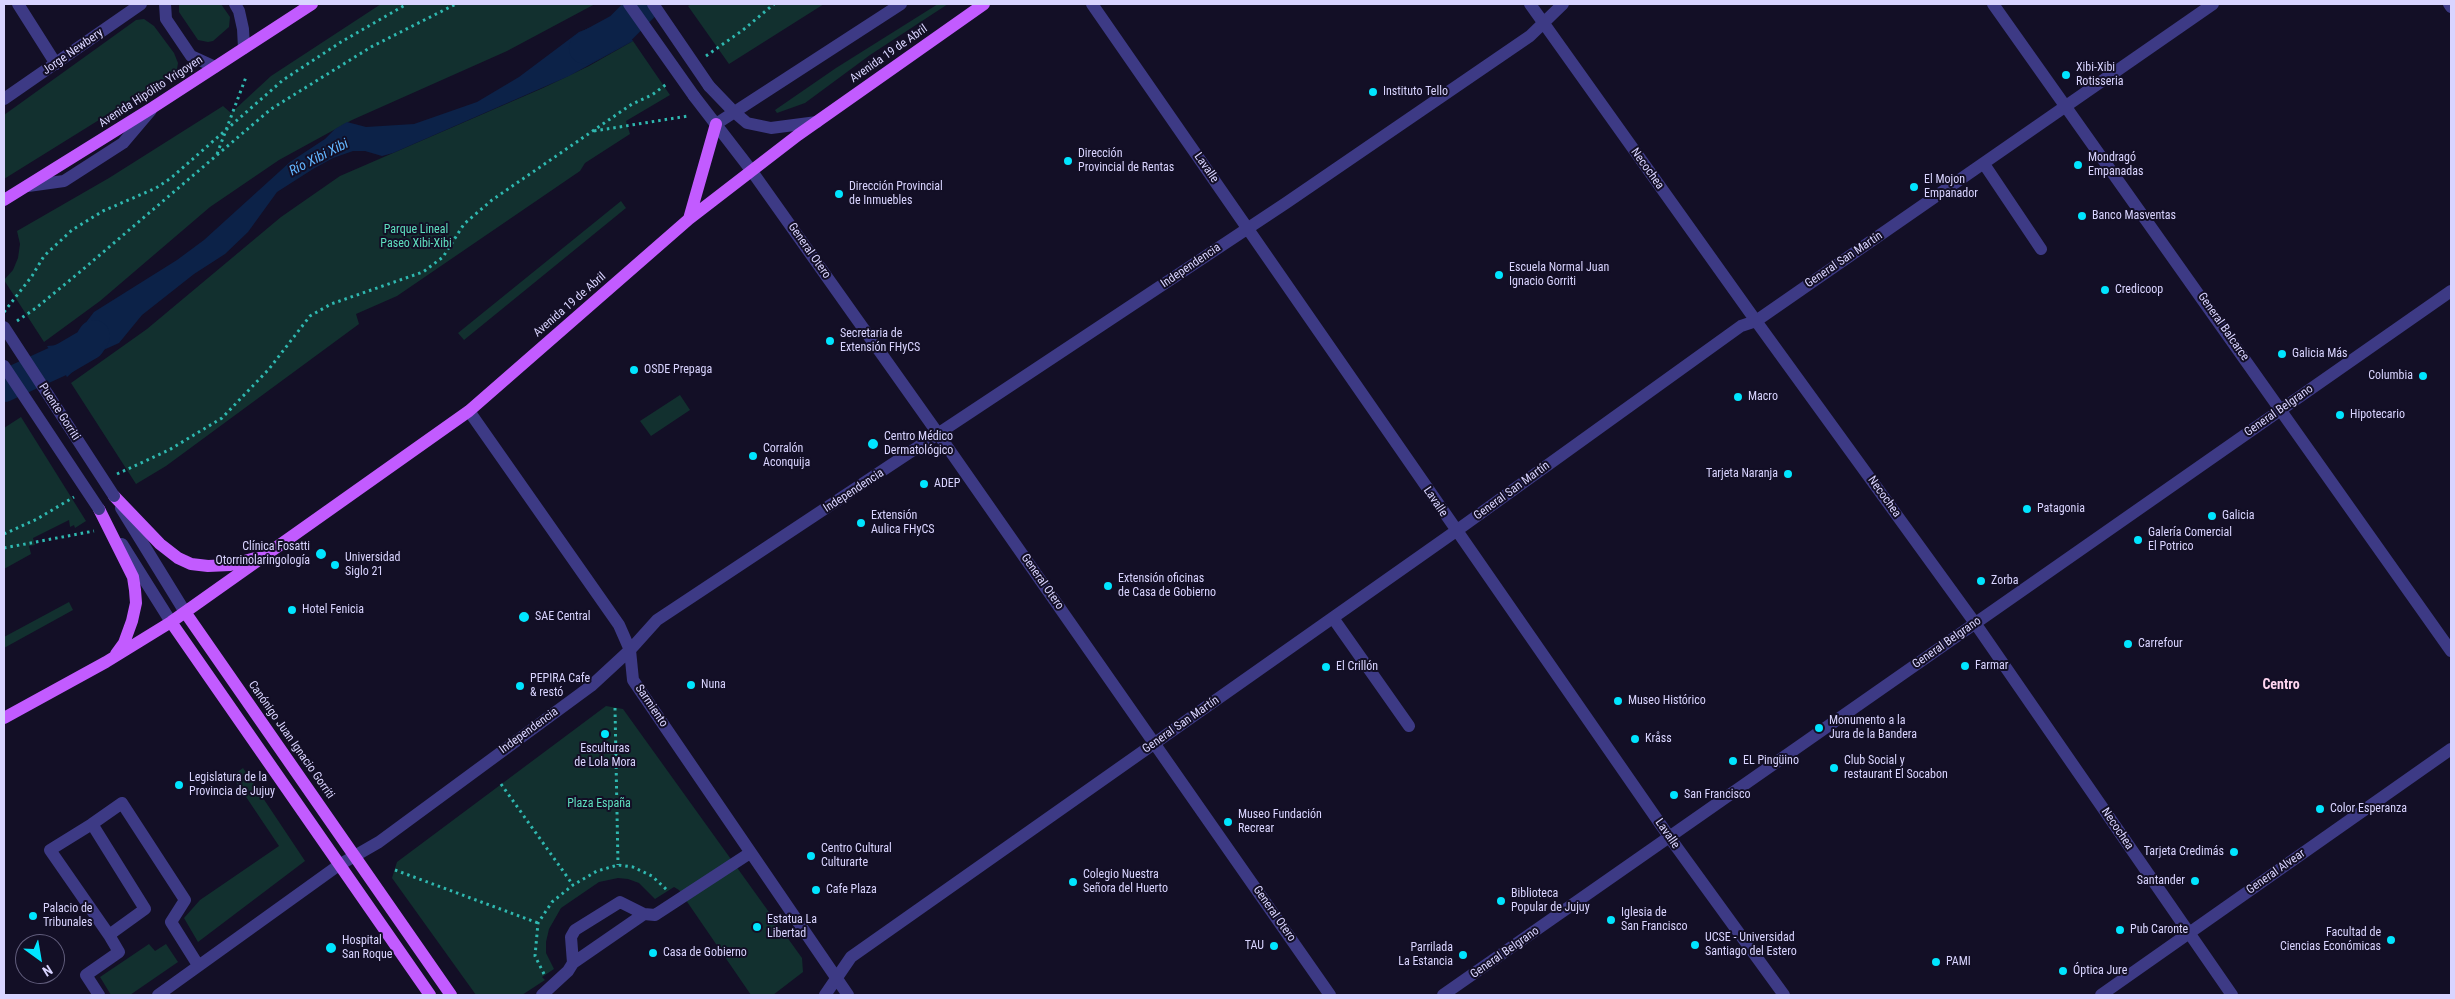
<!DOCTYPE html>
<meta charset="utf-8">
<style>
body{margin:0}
#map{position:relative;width:2455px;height:999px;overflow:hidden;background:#130f26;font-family:"Roboto Condensed",sans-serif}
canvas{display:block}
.frame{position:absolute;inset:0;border:5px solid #d9d4ff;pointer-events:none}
.north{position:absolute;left:15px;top:934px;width:50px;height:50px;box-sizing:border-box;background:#130f26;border:1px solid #625e7d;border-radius:50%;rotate:148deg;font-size:14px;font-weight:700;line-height:20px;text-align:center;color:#d9d4ff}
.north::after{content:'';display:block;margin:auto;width:18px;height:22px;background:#00e5ff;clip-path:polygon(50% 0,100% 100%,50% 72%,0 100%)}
</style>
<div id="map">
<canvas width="2455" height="999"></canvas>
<div class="frame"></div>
<div class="north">N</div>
</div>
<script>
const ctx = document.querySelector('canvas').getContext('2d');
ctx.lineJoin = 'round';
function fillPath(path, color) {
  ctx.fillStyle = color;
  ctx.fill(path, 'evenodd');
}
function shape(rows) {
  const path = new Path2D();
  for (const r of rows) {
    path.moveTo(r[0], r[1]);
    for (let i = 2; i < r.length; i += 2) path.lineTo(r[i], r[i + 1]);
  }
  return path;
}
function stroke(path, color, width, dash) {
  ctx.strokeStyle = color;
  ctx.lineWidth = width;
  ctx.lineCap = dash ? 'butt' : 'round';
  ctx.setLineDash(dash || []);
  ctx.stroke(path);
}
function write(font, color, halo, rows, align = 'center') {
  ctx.font = font + ' "Roboto Condensed",sans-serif';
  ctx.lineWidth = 4;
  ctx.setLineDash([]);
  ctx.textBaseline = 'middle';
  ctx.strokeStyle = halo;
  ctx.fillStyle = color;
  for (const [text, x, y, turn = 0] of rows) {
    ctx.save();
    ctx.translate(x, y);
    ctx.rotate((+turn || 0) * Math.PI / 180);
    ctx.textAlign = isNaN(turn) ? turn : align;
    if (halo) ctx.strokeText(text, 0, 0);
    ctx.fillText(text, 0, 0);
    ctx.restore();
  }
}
fillPath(shape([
 [179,4,221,4,230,17,229,27,213,41,208,42,198,40,179,12],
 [381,4,595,4,507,51,352,120,279,160,210,207,100,301,44,342,4,280,13,270,18,258,20,244,17,231,109,178,223,106,231,113,271,76],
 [692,4,824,4,729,64,688,6],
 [938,4,948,4,870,55,805,103,777,113,775,110,836,68],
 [144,19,154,26,174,53,178,63,177,69,173,74,4,179,4,115,136,20],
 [633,41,670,95,626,121,630,134,585,163,580,171,397,296,356,314,359,324,166,466,136,484,71,383,147,329,281,217,340,176,543,88,589,66],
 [621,201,626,208,464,340,458,333],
 [680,395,690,410,651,436,640,421],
 [21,417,86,521,75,528,74,525,70,527,69,520,33,538,35,545,29,546,31,554,4,569,4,428],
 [69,602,73,610,4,648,4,637],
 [606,706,623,709,802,958,803,972,773,995,751,995,679,890,674,887,655,899,639,883,628,879,618,878,599,882,561,908,549,929,546,942,546,953,554,969,542,977,545,980,522,995,476,995,392,878,397,862],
 [243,768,305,861,198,942,184,918,200,900,279,846,232,776],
 [149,944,155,951,166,944,178,962,130,995,111,995,100,977]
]), '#12302f');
fillPath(shape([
 [617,17,633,41,569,76,393,153,382,156,365,151,353,151,333,158,313,169,277,192,248,232,225,254,194,274,142,315,119,343,90,356,67,377,47,346,59,345,74,338,94,312,177,260,204,240,290,162,325,139,335,129,347,122,366,127,414,124,477,102,519,77,579,32]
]), '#0c2248');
stroke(shape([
 [585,48,620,29,645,4],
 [4,386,65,358,89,344,94,336]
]), '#0c2248', 32);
stroke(shape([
 [706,56,743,30,774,4],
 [594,131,688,116],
 [217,154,246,77],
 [4,312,32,276,44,256,72,230,103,211,156,188,171,178,283,80,341,42,407,4],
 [17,321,36,308,81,271,271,109,371,47,456,4],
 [117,474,169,450,222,418,269,369,310,316,331,304,423,272,443,257,464,224,492,200,632,104,652,95,668,83],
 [4,534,37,519,74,497],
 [4,548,94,531],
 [615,708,618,865],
 [501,784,573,885],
 [395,870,538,923],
 [544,974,535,956,538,923,552,902,573,885,597,871,618,865,633,867,652,876,668,891]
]), '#2fb8b0', 3, [2.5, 4]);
stroke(shape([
 [18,4,56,64],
 [165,4,166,19,191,56,215,67],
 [235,4,239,11,243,29,244,48],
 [1092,4,1670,838,1784,995],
 [1530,4,1756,321,1975,623,2232,995],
 [1993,4,2451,651],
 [2449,4,2451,7],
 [709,86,733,111,747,123,771,128,817,122],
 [694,96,751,170,939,435,1330,995],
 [4,99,141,4],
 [716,124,901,4],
 [1984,164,2041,249],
 [28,186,64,181,123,143,151,110],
 [469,411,619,625,630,650,633,680,848,995],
 [121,508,185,612],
 [122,544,171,622],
 [1333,618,1409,726],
 [92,824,50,850,109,935,145,909,92,824,122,803,185,900,171,922,198,965],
 [573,963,644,914],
 [99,995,86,975,119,952,109,935],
 [158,995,339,865,379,842,591,686,630,650,657,620,1286,203,1530,36,1563,4],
 [542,995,568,971,573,963,571,937,575,930,620,902,644,914,655,915,750,853],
 [825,995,851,957,1456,531,1741,326,1756,321,2213,4],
 [1443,995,2451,291],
 [2101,995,2451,749]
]), '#3d3a85', 12);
stroke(shape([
 [4,200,152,108,312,4],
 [689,219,716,124],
 [114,496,160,544,178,558,191,564,208,566,230,565,259,557],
 [99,509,133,577,135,590,136,603,132,621,124,643,116,654],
 [185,612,451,995],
 [171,622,430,995],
 [4,718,106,662,171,622,469,411,689,219,798,135,984,4]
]), '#c25bff', 12);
stroke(shape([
 [629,4,694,96],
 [653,4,709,86],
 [4,327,114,496],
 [4,366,99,509]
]), '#3d3a85', 12);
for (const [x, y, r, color] of [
 [2066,75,5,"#00e5ff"],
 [1373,92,5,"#00e5ff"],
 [1068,161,5,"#00e5ff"],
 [2078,165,5,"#00e5ff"],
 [1914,187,5,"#00e5ff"],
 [839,194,5,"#00e5ff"],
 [2082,216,5,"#00e5ff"],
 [1499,275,5,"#00e5ff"],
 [2105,290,5,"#00e5ff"],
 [830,341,5,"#00e5ff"],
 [2282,354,5,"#00e5ff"],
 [634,370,5,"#00e5ff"],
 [2423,376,5,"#00e5ff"],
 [1738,397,5,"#00e5ff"],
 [2340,415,5,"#00e5ff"],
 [873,444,6,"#00e5ff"],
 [753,456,5,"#00e5ff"],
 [1788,474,5,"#00e5ff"],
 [924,484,5,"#00e5ff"],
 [2027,509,5,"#00e5ff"],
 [2212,516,5,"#00e5ff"],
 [861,523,5,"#00e5ff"],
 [2138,540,5,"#00e5ff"],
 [321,554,6,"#00e5ff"],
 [335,565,5,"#00e5ff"],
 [1981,581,5,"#00e5ff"],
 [1108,586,5,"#00e5ff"],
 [292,610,5,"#00e5ff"],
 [524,617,6,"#00e5ff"],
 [2128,644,5,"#00e5ff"],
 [1965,666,5,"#00e5ff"],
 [1326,667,5,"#00e5ff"],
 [691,685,5,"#00e5ff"],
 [520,686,5,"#00e5ff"],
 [1618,701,5,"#00e5ff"],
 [1819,728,5,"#00e5ff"],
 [605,734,5,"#00e5ff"],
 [1635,739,5,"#00e5ff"],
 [1733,761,5,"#00e5ff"],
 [1834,768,5,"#00e5ff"],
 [179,785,5,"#00e5ff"],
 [1674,795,5,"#00e5ff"],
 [2320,809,5,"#00e5ff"],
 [1228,822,5,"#00e5ff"],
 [2234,852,5,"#00e5ff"],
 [811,856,5,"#00e5ff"],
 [2195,881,5,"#00e5ff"],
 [1073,882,5,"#00e5ff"],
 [816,890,5,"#00e5ff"],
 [1501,901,5,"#00e5ff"],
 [33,916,5,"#00e5ff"],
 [1611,920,5,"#00e5ff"],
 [757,927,5,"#00e5ff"],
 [2120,930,5,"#00e5ff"],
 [2391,940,5,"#00e5ff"],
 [1695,945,5,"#00e5ff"],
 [1274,946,5,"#00e5ff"],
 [331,948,6,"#00e5ff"],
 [653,953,5,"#00e5ff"],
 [1463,955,5,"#00e5ff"],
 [1936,962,5,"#00e5ff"],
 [2063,971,5,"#00e5ff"]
]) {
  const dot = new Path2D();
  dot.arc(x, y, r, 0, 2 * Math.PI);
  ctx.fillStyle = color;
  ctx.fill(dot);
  stroke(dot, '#130f26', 2);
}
write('12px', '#d9d4ff', '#130f26', [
 ["Jorge Newbery",73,52,-35],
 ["Avenida 19 de Abril",889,54,-35],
 ["Avenida Hipólito Yrigoyen",151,92,-33],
 ["Lavalle",1206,168,55],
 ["Necochea",1647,169,54],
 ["General Otero",809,251,55],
 ["General San Martín",1844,260,-34],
 ["Independencia",1191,266,-34],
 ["Avenida 19 de Abril",570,305,-41],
 ["General Balcarce",2223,327,55],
 ["General Belgrano",2279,411,-35],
 ["Puente Gorriti",59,412,57],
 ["Independencia",854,491,-33],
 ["General San Martín",1512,491,-36],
 ["Necochea",1884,497,54],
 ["Lavalle",1435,502,56],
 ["General Otero",1042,582,55],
 ["General Belgrano",1947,643,-35],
 ["Sarmiento",651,706,56],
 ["General San Martín",1181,725,-35],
 ["Independencia",529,731,-36],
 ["Canónigo Juan Ignacio Gorriti",291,740,55],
 ["Necochea",2117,829,56],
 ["Lavalle",1667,834,55],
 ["General Alvear",2276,872,-35],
 ["General Otero",1274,914,55],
 ["General Belgrano",1505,953,-35]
]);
write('12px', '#d9d4ff', '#130f26', [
 ["Xibi-Xibi",2076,68],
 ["Rotisseria",2076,82],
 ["Instituto Tello",1383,92],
 ["Dirección",1078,154],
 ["Provincial de Rentas",1078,168],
 ["Mondragó",2088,158],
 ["Empanadas",2088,172],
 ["El Mojon",1924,180],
 ["Empanador",1924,194],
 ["Dirección Provincial",849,187],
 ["de Inmuebles",849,201],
 ["Banco Masventas",2092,216],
 ["Escuela Normal Juan",1509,268],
 ["Ignacio Gorriti",1509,282],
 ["Credicoop",2115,290],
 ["Secretaria de",840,334],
 ["Extensión FHyCS",840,348],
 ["Galicia Más",2292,354],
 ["OSDE Prepaga",644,370],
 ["Columbia",2413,376,"right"],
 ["Macro",1748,397],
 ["Hipotecario",2350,415],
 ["Centro Médico",884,437],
 ["Dermatológico",884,451],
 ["Corralón",763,449],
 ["Aconquija",763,463],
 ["Tarjeta Naranja",1778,474,"right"],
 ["ADEP",934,484],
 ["Patagonia",2037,509],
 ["Extensión",871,516],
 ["Aulica FHyCS",871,530],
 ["Galicia",2222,516],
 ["Galería Comercial",2148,533],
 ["El Potrico",2148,547],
 ["Clínica Fosatti",310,547,"right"],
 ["Otorrinolaringología",310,561,"right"],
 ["Universidad",345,558],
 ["Siglo 21",345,572],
 ["Extensión oficinas",1118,579],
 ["de Casa de Gobierno",1118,593],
 ["Zorba",1991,581],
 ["Hotel Fenicia",302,610],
 ["SAE Central",535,617],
 ["Carrefour",2138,644],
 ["Farmar",1975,666],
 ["El Crillón",1336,667],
 ["PEPIRA Cafe",530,679],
 ["& restó",530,693],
 ["Nuna",701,685],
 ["Museo Histórico",1628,701],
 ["Monumento a la",1829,721],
 ["Jura de la Bandera",1829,735],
 ["Kråss",1645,739],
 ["Esculturas",605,749,"center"],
 ["de Lola Mora",605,763,"center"],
 ["EL Pingüino",1743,761],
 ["Club Social y",1844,761],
 ["restaurant El Socabon",1844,775],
 ["Legislatura de la",189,778],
 ["Provincia de Jujuy",189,792],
 ["San Francisco",1684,795],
 ["Color Esperanza",2330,809],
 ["Museo Fundación",1238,815],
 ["Recrear",1238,829],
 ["Centro Cultural",821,849],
 ["Culturarte",821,863],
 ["Tarjeta Credimás",2224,852,"right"],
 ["Colegio Nuestra",1083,875],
 ["Señora del Huerto",1083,889],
 ["Santander",2185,881,"right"],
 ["Cafe Plaza",826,890],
 ["Biblioteca",1511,894],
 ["Popular de Jujuy",1511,908],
 ["Palacio de",43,909],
 ["Tribunales",43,923],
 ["Iglesia de",1621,913],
 ["San Francisco",1621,927],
 ["Estatua La",767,920],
 ["Libertad",767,934],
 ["Pub Caronte",2130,930],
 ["Facultad de",2381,933,"right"],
 ["Ciencias Económicas",2381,947,"right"],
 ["UCSE - Universidad",1705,938],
 ["Santiago del Estero",1705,952],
 ["Hospital",342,941],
 ["San Roque",342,955],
 ["TAU",1264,946,"right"],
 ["Parrilada",1453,948,"right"],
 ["La Estancia",1453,962,"right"],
 ["Casa de Gobierno",663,953],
 ["PAMI",1946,962],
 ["Óptica Jure",2073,971]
], 'left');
write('12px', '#5fe0c0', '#130f26', [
 ["Parque Lineal",416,230],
 ["Paseo Xibi-Xibi",416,244],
 ["Plaza España",599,804]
]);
write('italic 14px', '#62b6ff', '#130f26', [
 ["Río Xibi Xibi",319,158,-27]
]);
write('bold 14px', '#ffd6f0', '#130f26', [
 ["Centro",2281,685]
]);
</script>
